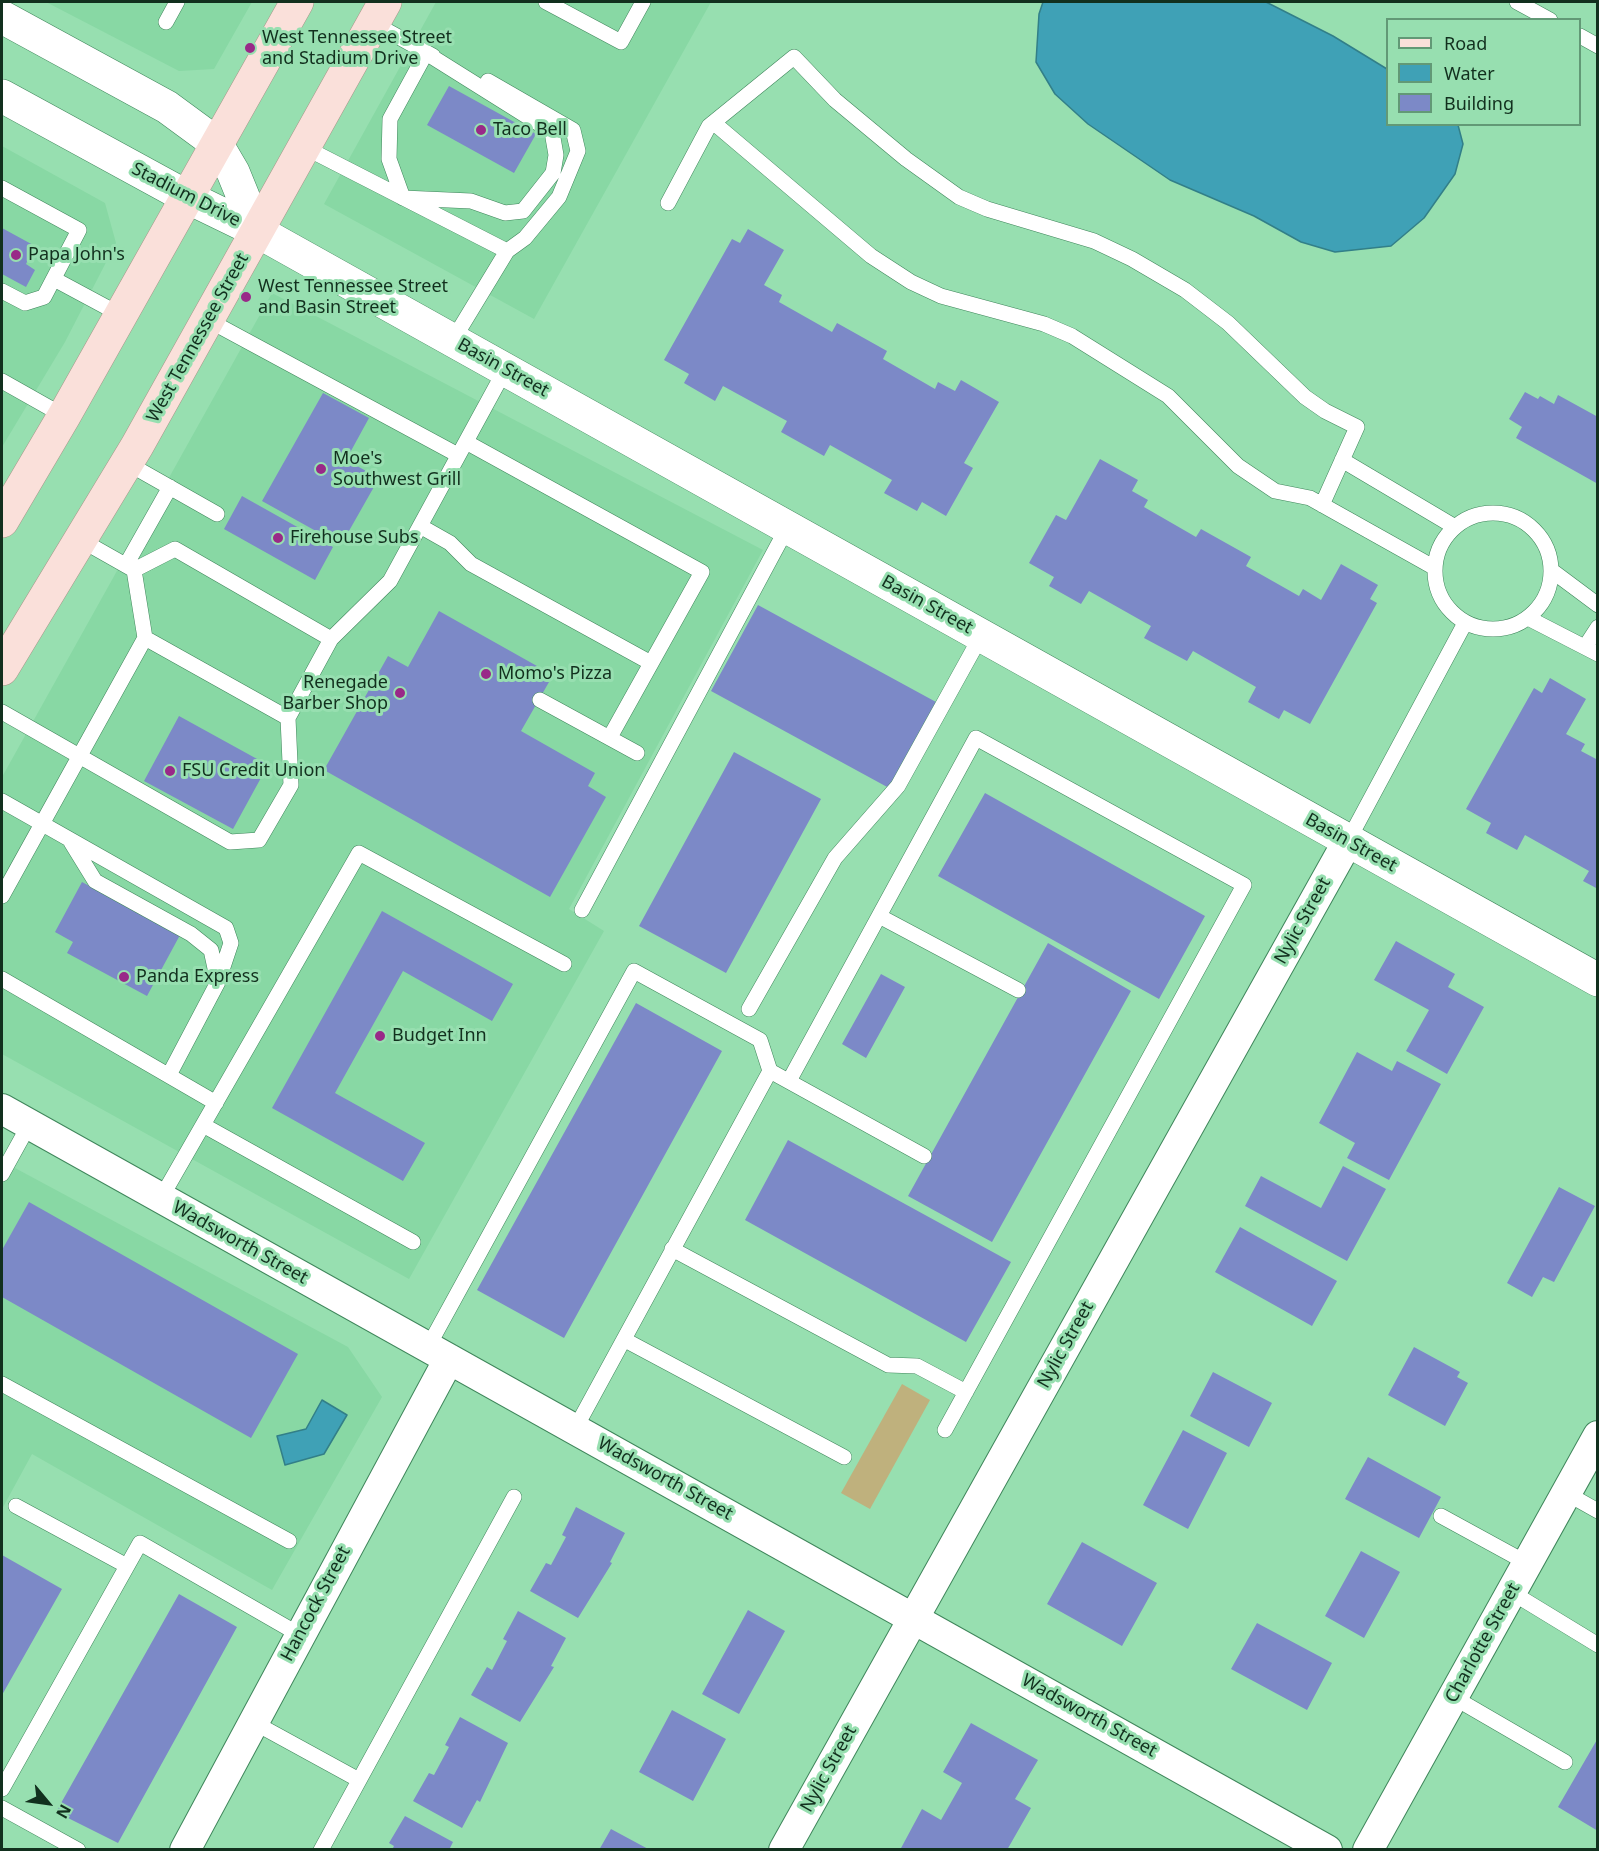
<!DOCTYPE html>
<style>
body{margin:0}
#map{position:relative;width:1599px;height:1851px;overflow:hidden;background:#97dfb0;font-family:"Noto Sans",sans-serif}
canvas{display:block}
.frame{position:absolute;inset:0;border:3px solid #12301e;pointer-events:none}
.legend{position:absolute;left:1386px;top:18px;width:195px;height:108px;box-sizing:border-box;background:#97dfb0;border:2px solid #629976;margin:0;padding:8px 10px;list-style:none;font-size:18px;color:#12301e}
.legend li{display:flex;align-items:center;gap:12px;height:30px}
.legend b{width:30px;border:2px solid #629976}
.north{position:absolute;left:18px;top:1773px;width:60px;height:60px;-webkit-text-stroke:4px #97dfb0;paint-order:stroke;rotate:119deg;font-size:16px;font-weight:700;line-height:24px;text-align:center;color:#12301e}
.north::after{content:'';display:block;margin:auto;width:21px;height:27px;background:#12301e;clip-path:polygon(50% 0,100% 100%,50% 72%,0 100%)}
</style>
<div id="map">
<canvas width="1599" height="1851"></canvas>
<div class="frame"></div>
<ul class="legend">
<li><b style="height:8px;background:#fae0da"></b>Road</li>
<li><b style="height:16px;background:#3fa1b6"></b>Water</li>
<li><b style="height:16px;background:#7c89c7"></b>Building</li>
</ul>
<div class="north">N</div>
</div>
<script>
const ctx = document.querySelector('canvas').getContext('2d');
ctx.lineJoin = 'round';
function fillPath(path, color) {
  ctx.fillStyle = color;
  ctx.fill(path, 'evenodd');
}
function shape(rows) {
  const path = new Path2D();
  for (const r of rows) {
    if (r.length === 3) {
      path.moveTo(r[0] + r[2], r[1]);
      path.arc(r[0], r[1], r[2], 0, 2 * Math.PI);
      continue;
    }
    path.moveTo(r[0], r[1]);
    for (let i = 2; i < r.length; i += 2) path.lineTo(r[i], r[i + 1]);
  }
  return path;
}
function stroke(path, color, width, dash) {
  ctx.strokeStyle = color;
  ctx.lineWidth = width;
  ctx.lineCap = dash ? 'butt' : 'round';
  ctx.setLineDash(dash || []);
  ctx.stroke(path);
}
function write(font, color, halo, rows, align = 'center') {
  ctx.font = font + ' "Noto Sans",sans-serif';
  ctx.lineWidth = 6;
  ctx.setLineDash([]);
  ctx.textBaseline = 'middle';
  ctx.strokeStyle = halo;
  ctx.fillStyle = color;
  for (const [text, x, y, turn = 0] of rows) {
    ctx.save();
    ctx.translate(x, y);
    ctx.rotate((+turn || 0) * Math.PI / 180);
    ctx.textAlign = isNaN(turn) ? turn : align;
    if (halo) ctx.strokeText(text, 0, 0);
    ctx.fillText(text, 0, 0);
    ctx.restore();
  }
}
fillPath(shape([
 [46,2,252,2,214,69,179,71],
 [436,2,711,2,534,319,324,204],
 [2,146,105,203,116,243,65,342,2,447],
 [272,293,763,550,569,909,604,931,409,1279,2,1054,2,777],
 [2,1161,348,1347,382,1397,272,1590,32,1454,2,1509]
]), '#88d8a4');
fillPath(shape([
 [902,1384,930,1400,870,1509,841,1493]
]), '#bfb17d');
const water = shape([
 [1043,2,1266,2,1333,36,1387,69,1388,124,1458,125,1463,144,1455,174,1424,218,1391,246,1335,252,1301,242,1254,216,1170,180,1088,124,1055,94,1036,62,1039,14,1043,2],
 [322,1400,347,1415,324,1454,285,1465,277,1436,306,1429,322,1400]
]);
fillPath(water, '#3fa1b6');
stroke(water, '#327f88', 1.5);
fillPath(shape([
 [449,86,536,134,514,173,427,125],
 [2,228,35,246,26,264,35,270,26,287,2,274],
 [748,229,784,250,764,285,782,295,779,302,832,332,837,323,887,351,883,359,935,389,938,382,955,391,961,380,999,402,964,463,973,468,946,516,922,502,917,511,884,493,892,480,830,445,824,456,781,432,787,421,723,386,715,401,684,383,689,374,664,360,732,239,740,243],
 [1525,392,1538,399,1540,396,1554,404,1558,395,1598,417,1598,484,1516,438,1522,427,1509,419],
 [323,393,369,418,346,460,379,478,341,545,262,501],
 [1100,459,1138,480,1132,491,1148,500,1144,507,1196,537,1201,529,1251,557,1246,566,1299,596,1303,589,1321,600,1341,564,1378,585,1370,599,1377,603,1310,724,1284,710,1279,719,1248,702,1256,687,1193,651,1187,661,1144,638,1151,626,1089,591,1081,604,1049,586,1054,577,1029,563,1056,515,1066,520],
 [242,496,333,547,315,580,224,529],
 [758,605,936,702,889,788,711,691],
 [439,611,553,675,521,731,595,773,588,786,606,797,550,897,324,770,388,656,408,667],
 [1550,678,1586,699,1566,734,1585,744,1581,751,1598,760,1598,889,1583,881,1589,871,1525,835,1517,850,1486,833,1491,823,1466,809,1534,688,1542,693],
 [179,716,268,765,233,829,144,781],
 [734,752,821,799,726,973,639,926],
 [985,793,1205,916,1159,999,938,876],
 [82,882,180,935,147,996,67,953,73,942,55,932],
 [382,911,513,984,492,1021,403,971,335,1093,425,1143,403,1181,272,1108],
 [1396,941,1455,974,1448,987,1484,1007,1447,1074,1406,1051,1429,1010,1374,980],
 [1048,943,1131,991,992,1242,908,1196],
 [881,974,905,987,866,1058,842,1044],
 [636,1003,722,1051,564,1338,477,1290],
 [1357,1052,1392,1071,1397,1061,1441,1084,1389,1180,1347,1158,1355,1143,1319,1123],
 [788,1140,1011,1262,966,1342,745,1220],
 [1343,1166,1386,1189,1347,1261,1245,1206,1261,1176,1321,1208],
 [1559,1187,1595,1206,1554,1282,1543,1277,1532,1297,1507,1283],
 [29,1202,298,1354,251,1438,2,1297,2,1250],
 [1240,1227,1337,1281,1312,1326,1215,1272],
 [1414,1347,1460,1372,1457,1377,1468,1383,1445,1426,1388,1395],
 [1213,1372,1272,1403,1249,1447,1190,1416],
 [1183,1430,1227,1453,1188,1529,1143,1505],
 [1368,1457,1441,1497,1419,1538,1345,1499],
 [576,1507,625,1533,610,1562,612,1563,578,1618,530,1591,546,1563,551,1565,566,1537,562,1535],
 [1082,1542,1157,1583,1122,1646,1047,1604],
 [1361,1551,1400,1572,1364,1638,1325,1616],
 [2,1555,62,1589,2,1695],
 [179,1594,237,1627,118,1843,56,1812],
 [748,1610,785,1631,739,1714,702,1694],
 [518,1611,566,1638,551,1666,554,1667,520,1722,471,1695,487,1667,492,1670,507,1641,503,1639],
 [1257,1623,1332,1663,1307,1710,1231,1669],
 [672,1710,726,1739,693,1801,639,1772],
 [460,1717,508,1743,480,1802,477,1800,462,1828,413,1801,429,1773,434,1775,449,1747,445,1745],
 [971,1723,1038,1760,1015,1799,1031,1808,1007,1850,900,1850,922,1809,941,1820,962,1783,943,1772],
 [1598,1738,1598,1831,1558,1807],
 [405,1816,453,1842,449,1850,392,1850,394,1846,389,1843],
 [611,1829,650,1850,599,1850]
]), '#7c89c7');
const service = shape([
 [546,2,621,42,643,2],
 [1517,2,1550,20],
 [166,22,177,2],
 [373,23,433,56],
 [1580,36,1598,46],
 [426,53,552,132,556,155,553,173,523,211,505,213,471,201,403,198,389,159,390,119,426,53],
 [714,123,871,256,911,282,941,296,1044,324,1072,336,1168,396,1238,466,1275,491,1310,498,1435,568],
 [304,147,507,251],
 [2,188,79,230,44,297,25,303,2,291],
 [668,203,709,126,794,57,835,100,906,159,959,197,987,209,1094,241,1132,259,1185,290,1228,323,1305,397,1325,411,1357,427,1322,505],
 [54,279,121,315],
 [208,320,458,455],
 [453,340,507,251,525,238,559,197,578,151,573,130,488,81],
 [2,381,64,416],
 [466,442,702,572,610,737],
 [1342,460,1455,527],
 [127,463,217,514],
 [1493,571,58],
 [420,526,450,543,471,564,651,663],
 [126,565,170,487],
 [134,570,175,549,331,639],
 [1551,570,1598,605],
 [1528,618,1598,654],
 [145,638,288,718],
 [1585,647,1598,627],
 [540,700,637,753],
 [2,712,230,842,259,840,291,785,288,718,331,639,390,581,505,370],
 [2,801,226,928,231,943,218,982,169,1075],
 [1348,841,1465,623],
 [71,842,95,881,191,934,211,950,218,982],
 [2,896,145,638,134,570,81,540],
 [582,910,787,528],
 [879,916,1018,990],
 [2,979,216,1103],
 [749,1009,835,858,898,786,981,636],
 [789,1081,976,738,1244,885,945,1430],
 [203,1125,413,1242],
 [2,1174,29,1125],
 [161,1198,359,853,564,964],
 [672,1249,888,1365,917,1366,966,1392],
 [625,1340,844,1457],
 [428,1347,634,971,760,1040,770,1071,924,1156],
 [2,1384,289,1541],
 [575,1429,770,1071],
 [1566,1493,1598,1511],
 [16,1506,127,1566],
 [1441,1516,1527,1563],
 [1511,1592,1598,1645],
 [1453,1697,1565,1762],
 [253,1722,359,1780],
 [2,1789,140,1543,300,1635],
 [2,1808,78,1850],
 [321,1850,514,1497]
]);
const minor = shape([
 [2,1109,1327,1850],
 [185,1850,449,1359],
 [784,1850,1348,841],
 [1368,1850,1598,1436]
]);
const tertiary = shape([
 [257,231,1598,980]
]);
const secondary = shape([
 [2,17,167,107,216,143,233,172,257,231],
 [2,96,187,197,257,231]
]);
const primary = shape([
 [2,521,64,416,297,2],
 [2,669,137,446,385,2]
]);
stroke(service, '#3f865b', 16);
stroke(minor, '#3f865b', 32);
stroke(tertiary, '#3f865b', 34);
stroke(secondary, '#3f865b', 34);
stroke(primary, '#a69588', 34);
stroke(service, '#fff', 15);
stroke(minor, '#fff', 30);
stroke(tertiary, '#fff', 33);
stroke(secondary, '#fff', 33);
stroke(primary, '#fae0da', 33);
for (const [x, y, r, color] of [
 [250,48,6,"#992988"],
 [481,130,6,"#992988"],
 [16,255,6,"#992988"],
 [246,297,6,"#992988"],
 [321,469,6,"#992988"],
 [278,538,6,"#992988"],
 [486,674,6,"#992988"],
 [400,693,6,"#992988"],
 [170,771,6,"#992988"],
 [124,977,6,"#992988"],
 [380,1036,6,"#992988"]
]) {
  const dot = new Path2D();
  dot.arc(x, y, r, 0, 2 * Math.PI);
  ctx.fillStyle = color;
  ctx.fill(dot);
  stroke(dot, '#97dfb0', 2);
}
write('18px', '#12301e', '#97dfb0', [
 ["West Tennessee Street",262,38],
 ["and Stadium Drive",262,59],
 ["Taco Bell",493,130],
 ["Papa John's",28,255],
 ["West Tennessee Street",258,287],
 ["and Basin Street",258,308],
 ["Moe's",333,459],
 ["Southwest Grill",333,480],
 ["Firehouse Subs",290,538],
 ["Momo's Pizza",498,674],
 ["Renegade",388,683,"right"],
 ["Barber Shop",388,704,"right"],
 ["FSU Credit Union",182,771],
 ["Panda Express",136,977],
 ["Budget Inn",392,1036]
], 'left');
write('18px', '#12301e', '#97dfb0', [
 ["Stadium Drive",186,195,27],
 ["West Tennessee Street",198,338,-61],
 ["Basin Street",503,368,29],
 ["Basin Street",927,605,29],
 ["Basin Street",1351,843,29],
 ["Nylic Street",1303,921,-61],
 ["Wadsworth Street",240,1243,29],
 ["Nylic Street",1066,1345,-61],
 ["Wadsworth Street",665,1479,29],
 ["Hancock Street",316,1604,-62],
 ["Charlotte Street",1483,1643,-61],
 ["Wadsworth Street",1089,1716,29],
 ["Nylic Street",829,1769,-61]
]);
</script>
